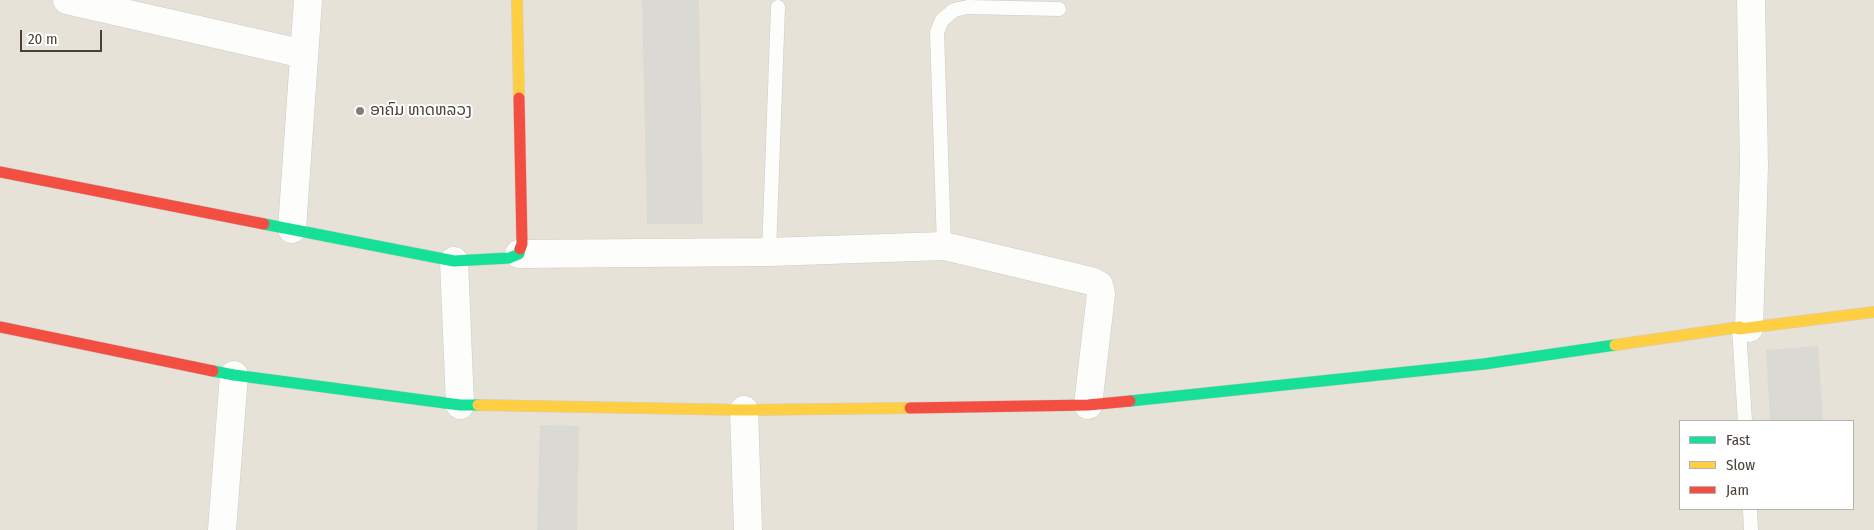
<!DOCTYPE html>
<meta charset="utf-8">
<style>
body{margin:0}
#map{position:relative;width:1874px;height:530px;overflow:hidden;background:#f1f0eb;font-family:"Fira Sans Condensed",sans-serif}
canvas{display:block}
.legend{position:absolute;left:1679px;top:420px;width:175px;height:90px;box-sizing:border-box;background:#fff;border:1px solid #b6b3af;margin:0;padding:6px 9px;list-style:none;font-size:15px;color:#484136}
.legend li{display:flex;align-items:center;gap:10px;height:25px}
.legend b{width:25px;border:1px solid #b6b3af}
.scale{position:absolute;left:20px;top:30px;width:82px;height:22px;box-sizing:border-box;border:2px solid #484136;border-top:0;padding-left:6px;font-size:15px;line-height:18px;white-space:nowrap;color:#484136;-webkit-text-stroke:4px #fff;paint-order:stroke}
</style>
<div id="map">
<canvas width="1874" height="530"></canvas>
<ul class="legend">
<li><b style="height:6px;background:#16e098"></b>Fast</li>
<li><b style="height:6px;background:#ffcf43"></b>Slow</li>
<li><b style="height:6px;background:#f24e42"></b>Jam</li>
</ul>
<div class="scale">20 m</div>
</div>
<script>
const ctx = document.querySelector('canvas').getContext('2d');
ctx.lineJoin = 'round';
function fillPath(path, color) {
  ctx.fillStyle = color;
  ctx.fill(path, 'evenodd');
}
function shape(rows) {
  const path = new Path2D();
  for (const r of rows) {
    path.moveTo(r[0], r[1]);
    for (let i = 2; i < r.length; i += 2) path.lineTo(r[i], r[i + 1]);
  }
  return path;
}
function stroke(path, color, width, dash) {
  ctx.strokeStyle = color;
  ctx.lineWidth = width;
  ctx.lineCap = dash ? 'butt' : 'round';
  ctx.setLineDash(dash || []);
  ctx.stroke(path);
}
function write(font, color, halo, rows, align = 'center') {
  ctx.font = font + ' "Fira Sans Condensed","Noto Sans Lao",sans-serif';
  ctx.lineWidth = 4;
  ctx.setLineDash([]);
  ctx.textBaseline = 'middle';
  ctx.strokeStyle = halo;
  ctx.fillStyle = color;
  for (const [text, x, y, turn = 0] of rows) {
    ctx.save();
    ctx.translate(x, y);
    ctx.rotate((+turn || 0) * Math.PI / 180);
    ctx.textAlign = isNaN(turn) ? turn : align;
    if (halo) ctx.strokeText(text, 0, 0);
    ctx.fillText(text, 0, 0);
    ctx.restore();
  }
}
fillPath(shape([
 [0,0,1874,0,1874,530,0,530],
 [1680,421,1853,421,1853,509,1680,509]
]), '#e6e2d8');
fillPath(shape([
 [642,0,699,0,703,224,647,224],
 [1818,346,1823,421,1770,421,1766,350],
 [540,425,579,426,577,530,537,530]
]), '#dbd9d3');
const lane = shape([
 [944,246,937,32,942,20,954,10,968,7,1059,9],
 [769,252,778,7],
 [1739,329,1745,421],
 [1750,509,1751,530]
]);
const street = shape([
 [67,0,304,54],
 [292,229,308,0],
 [519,254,769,252,944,246,1091,281,1099,285,1101,294,1088,405],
 [454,261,460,405],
 [1749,328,1754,166,1751,0],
 [744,410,748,530],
 [222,530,234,375]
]);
const fast = shape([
 [264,224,454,261,509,258,519,254,520,249],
 [213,371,234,375,460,405,478,405],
 [1130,401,1484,364,1615,345]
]);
const slow = shape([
 [517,0,519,98],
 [1615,345,1740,327,1739,329,1874,312],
 [478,405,744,410,910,408]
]);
const jam = shape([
 [519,98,522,244,520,249],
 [0,172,264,224],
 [0,327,213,371],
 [910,408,1088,405,1130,401]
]);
stroke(lane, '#ceccc7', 15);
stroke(street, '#ceccc7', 29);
stroke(fast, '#d1cdc2', 12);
stroke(slow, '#d1cdc2', 12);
stroke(jam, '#d1cdc2', 12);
stroke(lane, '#fdfdfc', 14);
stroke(street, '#fdfdfc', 28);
stroke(fast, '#16e098', 11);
stroke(slow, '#ffcf43', 11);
stroke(jam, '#f24e42', 11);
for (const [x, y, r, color] of [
 [360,111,5,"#837e75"]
]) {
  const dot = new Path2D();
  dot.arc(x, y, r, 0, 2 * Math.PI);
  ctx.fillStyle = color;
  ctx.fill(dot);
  stroke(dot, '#fff', 2);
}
write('16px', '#484136', '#fff', [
 ["ອາຄົມ ທາດຫລວງ",370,111]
], 'left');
</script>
